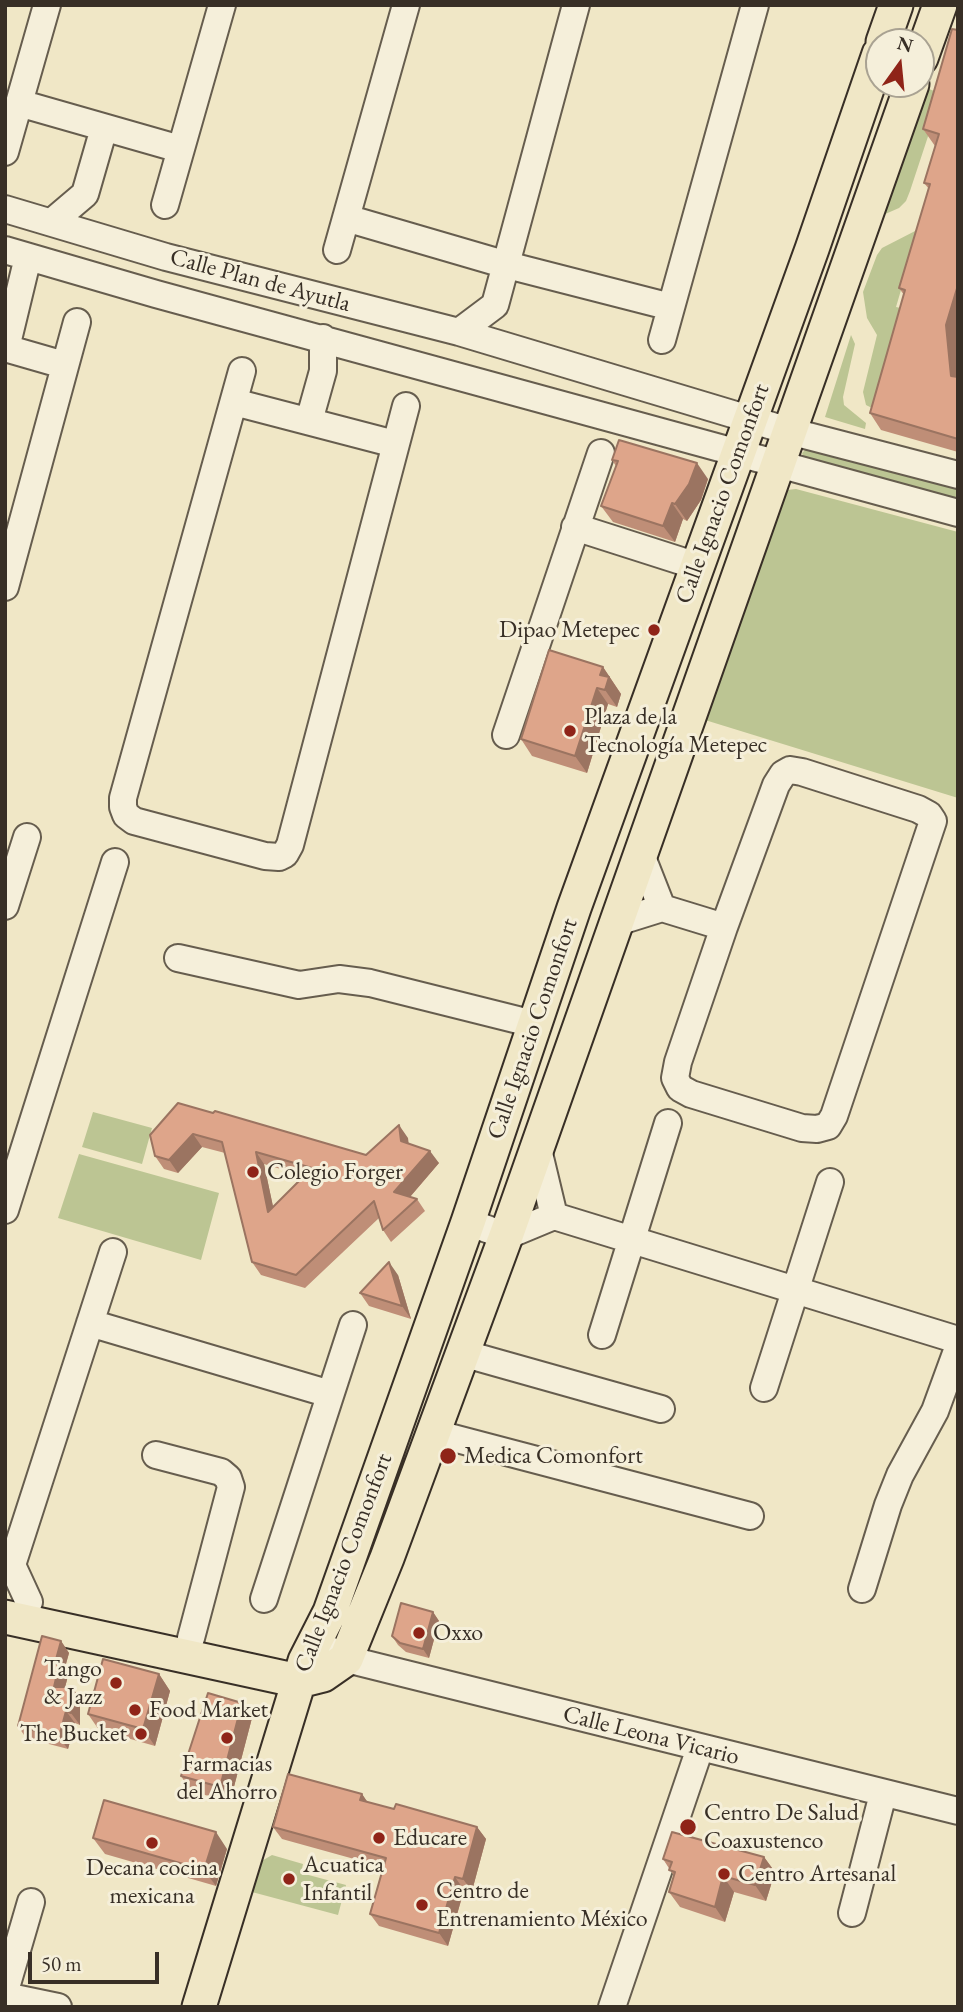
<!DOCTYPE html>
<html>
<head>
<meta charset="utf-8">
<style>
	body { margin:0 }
	#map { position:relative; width:963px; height:2012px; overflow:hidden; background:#f0e7c6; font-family:"EB Garamond",serif }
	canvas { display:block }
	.frame { position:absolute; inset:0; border:7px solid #382f26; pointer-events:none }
	.north { position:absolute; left:865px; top:28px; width:70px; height:70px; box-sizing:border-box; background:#f5efda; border:2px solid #a9a292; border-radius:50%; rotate:15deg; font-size:19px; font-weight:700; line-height:28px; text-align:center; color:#382f26 }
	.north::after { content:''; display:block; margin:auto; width:24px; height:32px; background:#8f2418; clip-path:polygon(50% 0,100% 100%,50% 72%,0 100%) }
	.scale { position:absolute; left:28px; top:1952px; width:131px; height:32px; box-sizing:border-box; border:4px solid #382f26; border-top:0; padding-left:9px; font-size:21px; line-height:24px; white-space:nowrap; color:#382f26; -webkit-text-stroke:5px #f5efda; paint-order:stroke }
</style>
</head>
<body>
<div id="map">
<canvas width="963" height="2012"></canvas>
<div class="frame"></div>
<div class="north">N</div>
<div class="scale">50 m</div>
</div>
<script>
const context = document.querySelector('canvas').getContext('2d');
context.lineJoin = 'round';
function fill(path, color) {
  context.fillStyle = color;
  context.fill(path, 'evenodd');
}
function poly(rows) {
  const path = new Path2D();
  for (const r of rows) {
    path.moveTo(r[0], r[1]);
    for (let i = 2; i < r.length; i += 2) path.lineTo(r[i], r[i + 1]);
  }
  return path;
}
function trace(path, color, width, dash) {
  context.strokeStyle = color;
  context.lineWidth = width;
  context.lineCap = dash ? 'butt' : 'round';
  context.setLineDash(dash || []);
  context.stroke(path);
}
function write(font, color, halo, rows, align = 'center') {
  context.font = font + ' "EB Garamond",serif';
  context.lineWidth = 6;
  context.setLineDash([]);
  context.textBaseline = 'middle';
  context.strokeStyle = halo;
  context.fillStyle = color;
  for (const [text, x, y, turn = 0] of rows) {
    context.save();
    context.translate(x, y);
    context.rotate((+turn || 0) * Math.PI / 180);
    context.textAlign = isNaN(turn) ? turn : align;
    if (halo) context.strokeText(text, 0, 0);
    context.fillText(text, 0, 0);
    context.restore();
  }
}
const green = poly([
	[929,89,942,94,910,191,906,201,899,208,883,215],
	[919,229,896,307,901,308,872,408,866,405,863,392,877,335,867,318,863,292,877,255,882,248],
	[851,335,855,344,843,397,844,405,866,423,865,429,825,417],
	[807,448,958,486,958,501,805,460,802,453],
	[796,489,958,532,958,798,705,720,787,490],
	[93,1112,152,1128,142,1164,82,1147],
	[79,1154,219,1193,201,1260,58,1218],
	[272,1855,303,1864,301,1873,346,1885,338,1915,252,1892,260,1862]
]);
const minor = poly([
	[19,103,180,149],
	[5,152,47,5],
	[165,205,222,5],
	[5,209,166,257,459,332,789,431,958,475],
	[346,218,507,265,671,307],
	[52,222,85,194,104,128],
	[5,250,156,294,958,513],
	[337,250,406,5],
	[459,332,495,305,576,5],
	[662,340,755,5],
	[5,348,64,365],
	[6,348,28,257],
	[242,371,123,798,123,807,126,815,134,821,265,856,279,857,285,854,290,845,406,406],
	[234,402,395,444],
	[309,421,323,371,323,338],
	[575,527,697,566],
	[5,587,77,322],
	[506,735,601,453],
	[790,770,802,772,918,809,929,815,933,821,834,1116,828,1126,817,1129,802,1128,691,1094,680,1088,675,1078,678,1062,724,927,776,785,783,774,790,770],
	[640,852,662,908],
	[5,906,27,837],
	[614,923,662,908,724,927],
	[178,958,299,985,339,979,370,983,534,1024],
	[537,1145,554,1216],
	[5,1210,115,862],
	[468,1222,506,1236,554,1216,958,1340],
	[90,1323,330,1394],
	[602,1335,668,1123],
	[462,1353,661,1409],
	[764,1388,830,1182],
	[434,1433,750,1516],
	[156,1455,221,1472,228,1478,231,1487,191,1638],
	[12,1565,29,1602],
	[5,1570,12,1565,113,1252],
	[862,1589,888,1505,900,1475,935,1411,958,1348],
	[264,1599,353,1325],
	[330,1650,346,1659,958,1811],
	[852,1913,883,1794],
	[5,1991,31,1902],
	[5,1996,58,2007],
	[612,2007,700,1748]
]);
const major = poly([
	[883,42,896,5],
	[921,58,940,5],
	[5,1617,299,1681,323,1675,346,1659,387,1558,506,1236,912,84],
	[199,2007,305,1661,330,1612,468,1222,574,908,812,249,879,54]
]);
const wall = poly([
	[958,30,958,452,881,430,870,413,904,295,899,288,929,189,924,183,935,146,923,129],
	[612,460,708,479,701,500,687,521,683,519,675,542,613,522,601,506,616,466],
	[603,667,621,694,617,707,608,704,587,773,532,756,521,739],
	[213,1113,366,1155,408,1138,408,1144,439,1163,410,1197,417,1199,425,1211,391,1242,383,1230,379,1218,305,1288,261,1275,252,1262,225,1153,202,1147,178,1173,164,1169,155,1156],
	[264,1164,304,1176,273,1207],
	[398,1275,411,1319,369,1306,360,1293],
	[433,1612,439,1621,429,1658,406,1652,398,1645,392,1636],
	[61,1641,69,1653,64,1671,68,1676,65,1687,72,1687,80,1699,80,1725,75,1723,68,1749,26,1738,18,1726],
	[159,1674,170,1691,155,1746,99,1730,88,1714],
	[252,1718,230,1802,191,1791,181,1776],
	[362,1794,367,1802,394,1809,477,1827,486,1839,472,1891,464,1890,448,1946,379,1926,370,1914,383,1867,282,1839,273,1827],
	[93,1838,227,1849,216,1886,105,1854],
	[764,1857,775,1872,766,1901,734,1892,725,1922,680,1907,669,1892,674,1876,663,1859]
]);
const shadedWall = poly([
	[958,285,957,341,958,385,951,376,946,325],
	[697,463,708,479,701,500,687,521,675,504],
	[672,503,683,519,675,542,663,526],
	[603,667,621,694,617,707,605,690,600,675],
	[597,688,608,704,587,773,575,756],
	[399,1125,408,1138,410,1154,401,1141],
	[193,1134,202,1147,178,1173,169,1160],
	[430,1151,439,1163,403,1205,394,1192],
	[256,1152,264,1164,277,1225,268,1212],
	[389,1262,398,1275,411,1319,402,1306],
	[433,1612,439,1621,429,1658,423,1649],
	[61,1641,69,1653,64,1671,68,1676,62,1699,54,1687,55,1663],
	[159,1674,170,1691,155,1746,143,1729],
	[72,1687,80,1699,80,1725,71,1713],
	[242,1703,252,1718,230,1802,220,1787],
	[66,1711,75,1723,68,1749,59,1737],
	[362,1794,371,1807,360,1800],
	[477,1827,486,1839,472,1891,463,1879],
	[216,1832,227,1849,216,1886,204,1870],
	[764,1857,775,1872,766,1901,755,1885],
	[723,1876,734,1892,725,1922,715,1907],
	[455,1877,464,1890,448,1946,439,1933]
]);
const building = poly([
	[952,29,958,30,958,285,946,325,951,376,958,377,958,439,870,413,905,290,899,288,930,184,924,183,939,134,923,129,952,29],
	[619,440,697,463,689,484,675,504,672,503,663,526,601,506,618,461,612,460,619,440],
	[549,650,603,667,600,675,609,677,605,690,597,688,575,756,521,739,549,650],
	[178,1103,213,1113,215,1111,366,1155,399,1125,401,1141,430,1151,394,1192,417,1199,383,1230,374,1201,296,1275,252,1262,222,1142,193,1134,169,1160,155,1156,150,1135,178,1103],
	[256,1152,312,1168,268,1212,256,1152],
	[389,1262,402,1306,360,1293,389,1262],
	[401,1603,433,1612,423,1649,400,1643,392,1636,401,1603],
	[42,1636,61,1641,55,1663,59,1665,54,1687,72,1687,71,1713,66,1711,59,1737,18,1726,42,1636],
	[103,1659,159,1674,143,1729,88,1714,103,1659],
	[208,1693,242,1703,220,1787,181,1776,208,1693],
	[288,1774,362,1794,360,1800,394,1809,396,1804,477,1827,463,1879,455,1877,439,1933,370,1914,386,1858,273,1827,288,1774],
	[104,1800,216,1832,204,1870,93,1838,104,1800],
	[672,1832,764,1857,755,1885,723,1876,715,1907,669,1892,675,1872,669,1870,672,1862,663,1859,672,1832]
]);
const markers = [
	[654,630,7,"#8f2418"],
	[570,731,7,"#8f2418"],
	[253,1172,7,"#8f2418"],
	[448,1456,9,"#8f2418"],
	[419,1633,7,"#8f2418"],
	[116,1683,7,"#8f2418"],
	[135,1710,7,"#8f2418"],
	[141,1734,7,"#8f2418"],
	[227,1738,7,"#8f2418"],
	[688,1827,9,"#8f2418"],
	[379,1838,7,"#8f2418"],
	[152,1843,7,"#8f2418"],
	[724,1874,7,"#8f2418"],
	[289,1879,7,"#8f2418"],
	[422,1905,7,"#8f2418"]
];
const streetNames = [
	["Calle Plan de Ayutla",260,281,15],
	["Calle Ignacio Comonfort",723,494,-70],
	["Calle Ignacio Comonfort",533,1029,-71],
	["Calle Ignacio Comonfort",344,1563,-69],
	["Calle Leona Vicario",651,1736,14]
];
const poiNames = [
	["Dipao Metepec",640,630,"right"],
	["Plaza de la",584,717],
	["Tecnología Metepec",584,745],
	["Colegio Forger",267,1172],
	["Medica Comonfort",464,1456],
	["Oxxo",433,1633],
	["Tango",102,1669,"right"],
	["& Jazz",102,1697,"right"],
	["Food Market",149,1710],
	["The Bucket",127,1734,"right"],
	["Farmacias",227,1764,"center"],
	["del Ahorro",227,1792,"center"],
	["Centro De Salud",704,1813],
	["Coaxustenco",704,1841],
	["Educare",393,1838],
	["Acuatica",303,1865],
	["Infantil",303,1893],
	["Decana cocina",152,1868,"center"],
	["mexicana",152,1896,"center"],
	["Centro Artesanal",738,1874],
	["Centro de",436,1891],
	["Entrenamiento México",436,1919]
];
fill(green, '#bcc593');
trace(minor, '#665d4e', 30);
trace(major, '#382f26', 37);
trace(minor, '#f5efda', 26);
trace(major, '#f0e7c6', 33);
fill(wall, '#bf8e77');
fill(shadedWall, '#9b7461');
fill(building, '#dea58a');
trace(building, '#9b7461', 2);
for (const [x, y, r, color] of markers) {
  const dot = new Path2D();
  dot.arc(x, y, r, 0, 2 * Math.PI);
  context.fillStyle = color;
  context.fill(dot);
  trace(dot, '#f5efda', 2.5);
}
write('24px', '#382f26', '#f5efda', streetNames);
write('24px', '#382f26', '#f5efda', poiNames, 'left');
</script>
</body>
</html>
